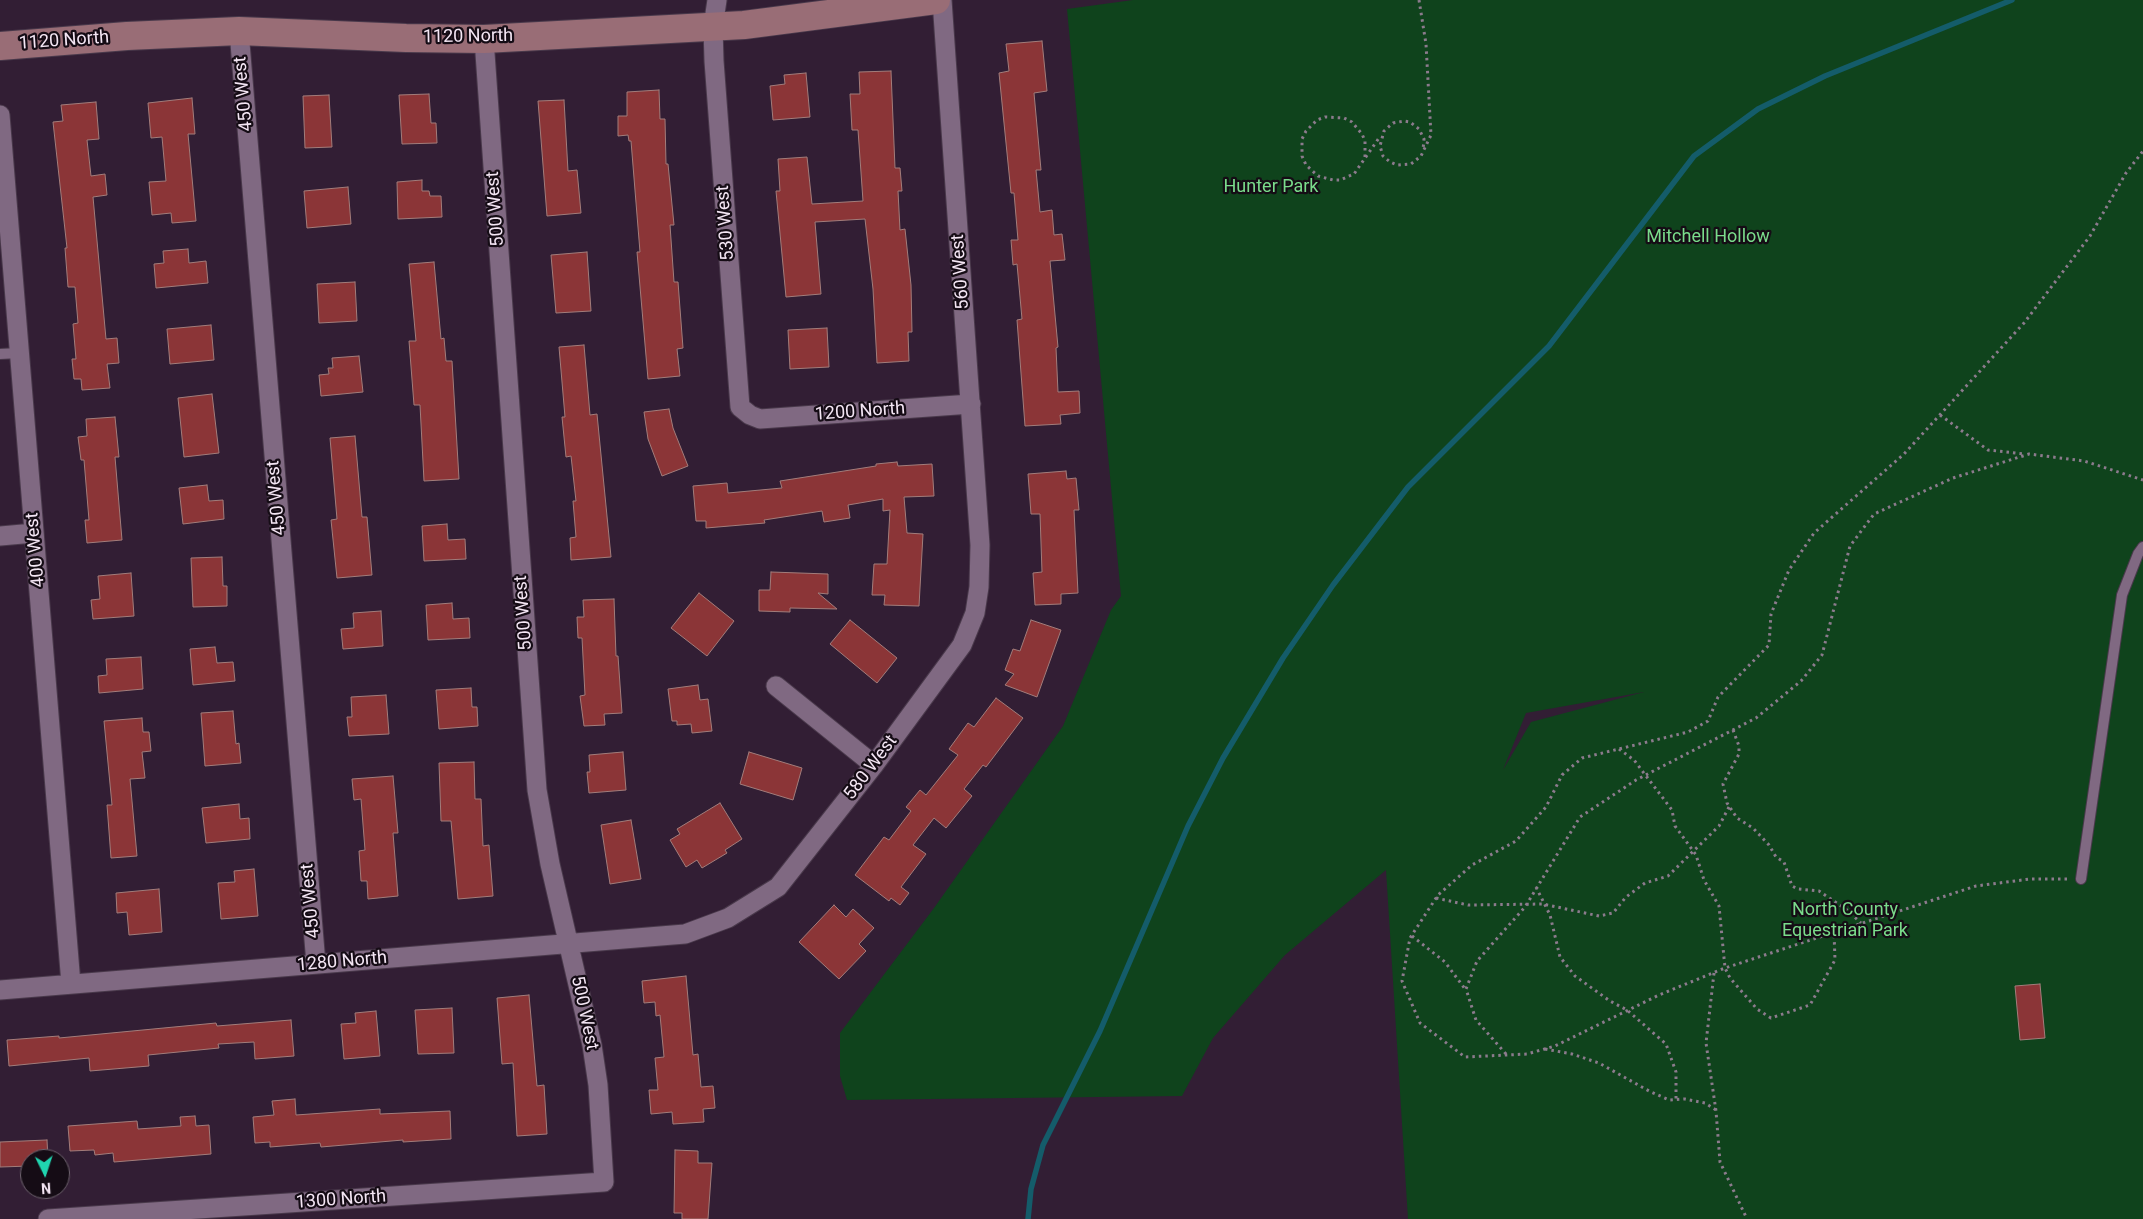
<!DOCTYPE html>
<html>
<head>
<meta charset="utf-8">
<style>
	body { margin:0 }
	#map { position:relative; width:2143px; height:1219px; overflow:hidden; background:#321e34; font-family:Roboto,sans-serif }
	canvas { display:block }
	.north { position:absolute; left:20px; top:1149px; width:50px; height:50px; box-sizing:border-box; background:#150c15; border:1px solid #6e636e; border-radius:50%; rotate:176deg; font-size:14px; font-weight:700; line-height:20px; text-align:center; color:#f4e6f4 }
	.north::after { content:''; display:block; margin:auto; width:18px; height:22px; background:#20d5b0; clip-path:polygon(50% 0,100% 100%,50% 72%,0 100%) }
</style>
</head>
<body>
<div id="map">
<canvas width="2143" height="1219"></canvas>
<div class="north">N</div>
</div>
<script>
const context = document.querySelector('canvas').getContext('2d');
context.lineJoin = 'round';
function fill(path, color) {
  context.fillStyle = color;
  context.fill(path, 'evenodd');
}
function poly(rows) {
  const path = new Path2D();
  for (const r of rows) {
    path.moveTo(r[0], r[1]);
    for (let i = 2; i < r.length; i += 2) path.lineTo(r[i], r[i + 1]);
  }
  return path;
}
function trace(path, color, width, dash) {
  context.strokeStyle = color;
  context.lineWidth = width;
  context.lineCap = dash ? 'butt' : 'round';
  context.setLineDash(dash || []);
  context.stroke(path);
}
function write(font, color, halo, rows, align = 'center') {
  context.font = font + ' Roboto,sans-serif';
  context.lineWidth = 4.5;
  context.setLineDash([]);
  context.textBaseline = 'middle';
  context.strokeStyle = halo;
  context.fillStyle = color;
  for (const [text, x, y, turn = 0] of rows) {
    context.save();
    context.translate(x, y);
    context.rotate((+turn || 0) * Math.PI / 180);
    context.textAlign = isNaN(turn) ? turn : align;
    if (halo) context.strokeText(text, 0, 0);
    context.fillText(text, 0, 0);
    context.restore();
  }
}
const green = poly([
	[1133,0,2143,0,2143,1219,1408,1219,1386,870,1285,955,1213,1038,1182,1096,847,1100,840,1076,840,1033,934,908,1063,726,1111,610,1121,596,1067,9],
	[1644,692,1531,722,1503,770,1526,713]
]);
const stream = poly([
	[1028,1219,1031,1189,1043,1145,1100,1031,1188,826,1223,758,1283,658,1333,585,1408,487,1549,346,1694,156,1758,109,1825,76,2012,0]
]);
const building = poly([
	[1042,41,1047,91,1034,93,1041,170,1036,170,1040,212,1052,210,1054,235,1062,234,1065,260,1050,261,1058,347,1056,348,1058,392,1079,391,1080,413,1060,415,1061,424,1025,426,1017,320,1022,319,1017,264,1013,265,1011,240,1018,240,1014,193,1011,193,999,73,1009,71,1006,44,1042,41],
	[891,71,895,168,900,168,902,191,898,191,900,230,905,229,911,285,912,332,908,332,909,361,877,363,873,289,865,219,815,222,821,294,786,297,776,191,780,191,778,159,807,157,812,204,863,201,858,130,852,130,850,94,860,94,859,72,891,71],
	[806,73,810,117,773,120,770,86,785,84,784,75,806,73],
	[659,90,660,119,665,119,666,164,668,164,674,225,670,225,674,282,678,282,683,348,677,349,680,376,648,379,637,252,640,252,631,141,629,141,628,135,618,136,618,116,627,116,627,92,659,90],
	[429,94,431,123,436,123,437,143,402,144,399,95,429,94],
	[329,95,332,147,305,148,303,96,329,95],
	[192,98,195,134,188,134,196,221,172,223,171,213,152,215,149,182,166,181,162,137,151,138,148,103,192,98],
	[564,100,568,171,577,170,581,213,547,216,538,101,564,100],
	[96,102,99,139,87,140,91,176,105,174,107,195,93,197,106,339,117,338,119,363,107,364,110,388,82,390,81,379,74,379,72,359,76,359,73,324,78,323,75,287,68,287,65,248,67,248,53,122,63,121,61,105,96,102],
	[422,180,422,191,429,191,430,196,441,196,442,217,398,219,397,182,422,180],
	[348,187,351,224,307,228,304,191,348,187],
	[188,249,189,263,206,261,208,283,156,288,154,264,164,263,163,251,188,249],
	[587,252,591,311,556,313,551,255,587,252],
	[434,262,441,339,444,338,446,361,452,361,459,479,424,481,420,405,414,405,409,341,416,341,409,264,434,262],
	[355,282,357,321,319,323,317,284,355,282],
	[211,325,214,360,170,364,167,329,211,325],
	[827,328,829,367,790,369,788,330,827,328],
	[584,345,590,415,597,414,611,557,571,560,570,538,576,537,573,501,576,501,571,456,566,457,562,417,565,417,559,347,584,345],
	[359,356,363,392,321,396,319,375,329,374,328,368,333,368,332,358,359,356],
	[212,394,219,453,184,457,178,398,212,394],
	[669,409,673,428,688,466,662,476,648,439,644,412,669,409],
	[115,417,119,457,115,457,122,540,87,543,85,520,89,520,84,460,81,460,78,437,87,436,86,419,115,417],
	[355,436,362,517,367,517,372,575,337,578,331,520,337,519,330,438,355,436],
	[897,462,898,466,932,464,934,496,904,497,907,533,923,534,919,606,884,605,885,595,872,595,874,564,887,564,890,510,883,511,883,499,848,505,850,518,824,522,822,511,764,520,765,523,706,528,706,521,696,521,693,486,727,483,728,493,782,488,780,481,876,466,876,464,897,462],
	[1066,471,1067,479,1076,478,1079,510,1074,510,1078,593,1061,594,1061,604,1035,605,1033,573,1042,572,1040,514,1031,514,1028,474,1066,471],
	[207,485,209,501,223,500,224,519,183,524,179,488,207,485],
	[447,524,448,540,465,539,466,559,424,561,422,526,447,524],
	[222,557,223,586,227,586,227,606,193,607,191,558,222,557],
	[771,572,828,574,828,594,818,593,837,609,790,608,790,612,759,611,759,590,770,590,771,572],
	[131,573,134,616,93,619,91,600,100,599,98,576,131,573],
	[699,593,734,621,707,656,671,628,699,593],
	[614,599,616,656,618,656,622,713,604,714,605,725,584,726,580,696,585,695,582,638,578,638,577,617,584,617,583,600,614,599],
	[452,603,453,619,469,618,470,638,428,640,426,605,452,603],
	[381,611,383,646,343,649,341,629,354,628,353,613,381,611],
	[850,620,897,658,877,683,830,644,850,620],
	[1031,620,1061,630,1037,697,1005,685,1014,674,1005,670,1013,649,1020,651,1031,620],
	[215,647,217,663,233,662,235,681,193,685,190,649,215,647],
	[141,657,143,689,99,693,98,676,107,675,106,659,141,657],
	[698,685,700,700,708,699,712,731,692,733,691,724,677,725,677,721,672,721,668,689,698,685],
	[471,688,472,707,477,707,478,726,439,729,436,690,471,688],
	[386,695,389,734,349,736,347,717,352,717,351,697,386,695],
	[996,698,1023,718,986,767,983,765,964,789,972,796,946,828,934,818,913,845,926,854,901,887,909,893,900,905,891,898,889,901,855,875,884,837,889,840,911,811,906,807,920,790,926,795,958,755,949,749,968,723,974,727,996,698],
	[233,711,236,744,239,743,241,763,205,766,201,713,233,711],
	[142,718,143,732,149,732,151,751,142,752,145,778,130,779,137,856,111,858,107,805,112,805,104,721,142,718],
	[623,752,626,790,589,793,587,772,590,772,589,755,623,752],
	[749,752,802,768,793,800,740,784,749,752],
	[474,762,475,799,481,799,483,846,489,845,493,896,458,899,451,821,441,821,439,763,474,762],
	[393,776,398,833,393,833,398,896,368,899,367,881,361,881,359,851,365,850,361,799,354,800,352,779,393,776],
	[720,803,742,839,725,850,727,853,702,868,697,860,686,867,670,840,680,834,677,829,720,803],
	[239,804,240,819,249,818,250,839,206,843,202,808,239,804],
	[631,820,641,879,610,884,601,825,631,820],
	[254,869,258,916,221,919,218,883,235,882,234,871,254,869],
	[159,889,162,932,129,935,127,912,117,913,116,893,159,889],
	[834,905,846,917,853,909,874,928,859,944,866,951,839,979,799,942,834,905],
	[686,976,693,1055,698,1054,701,1087,713,1086,715,1108,703,1109,704,1122,673,1124,672,1112,651,1114,649,1090,658,1090,655,1058,664,1057,660,1015,656,1016,655,1002,644,1003,642,981,686,976],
	[2040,984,2045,1038,2020,1040,2015,986,2040,984],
	[529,995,537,1086,544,1085,547,1134,517,1136,513,1063,502,1064,497,998,529,995],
	[452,1008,454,1053,418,1054,415,1010,452,1008],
	[376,1011,380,1056,344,1059,341,1024,356,1023,355,1013,376,1011],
	[291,1020,294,1056,255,1059,254,1042,218,1044,219,1048,148,1055,149,1066,90,1071,89,1058,9,1066,7,1040,59,1036,59,1038,216,1023,217,1026,291,1020],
	[295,1099,296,1115,380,1109,380,1114,450,1111,451,1139,403,1142,403,1140,321,1147,320,1143,270,1147,270,1142,255,1143,253,1117,274,1115,272,1101,295,1099],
	[195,1116,196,1126,209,1125,211,1154,114,1162,113,1153,95,1155,94,1150,70,1151,68,1126,137,1121,138,1129,181,1126,180,1117,195,1116],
	[47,1140,48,1159,30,1159,30,1166,0,1167,0,1142,47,1140],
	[675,1150,698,1151,698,1163,712,1163,708,1219,682,1219,682,1213,674,1213,675,1150]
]);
const path = poly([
	[1419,0,1426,44,1431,135,1421,156,1411,164,1397,165,1390,162,1383,156,1380,146,1384,131,1393,123,1404,121,1410,122,1419,129,1424,139,1423,150],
	[1365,157,1365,141,1362,134,1352,122,1344,118,1325,117,1317,120,1306,131,1302,139,1302,156,1306,165,1318,176,1333,180,1340,180,1354,174,1379,138],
	[1940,415,1988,450,2025,454],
	[1733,730,1739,746,1739,754,1723,784,1727,803,1737,818,1753,828,1769,845,1776,857,1784,862,1792,886,1798,889,1819,891,1847,910,1861,923],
	[1619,749,1634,760,1672,810,1675,826,1696,855,1704,880,1719,906,1725,968,1730,978,1757,1009,1771,1018,1810,1005,1835,960,1834,932],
	[2067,879,2030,879,1976,886,1725,968,1659,995,1555,1046,1527,1054,1465,1057,1420,1023,1402,981,1410,938,1438,895,1472,865,1516,841,1546,807,1562,775,1582,758,1688,732,1708,721,1718,697,1769,645,1771,614,1789,570,1814,533,1904,454,2024,323,2090,236,2126,173,2143,151],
	[1536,887,1550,915,1560,957,1575,976,1610,1001,1627,1010,1666,1044,1676,1072,1676,1099],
	[1436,898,1468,905,1543,904,1599,916,1613,913,1626,897,1645,883,1668,876,1719,826,1729,807],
	[1412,936,1445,962,1465,989],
	[1714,973,1706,1043,1716,1111,1720,1162,1747,1219],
	[1545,1049,1572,1054,1599,1063,1649,1091,1669,1100,1685,1099,1705,1103,1716,1110],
	[1506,1054,1476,1020,1466,989,1477,961,1525,907,1580,817,1636,780,1756,718,1801,681,1822,655,1850,546,1874,514,1953,478,2029,454,2084,461,2143,480]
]);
const lane = poly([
	[0,354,19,353],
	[2081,879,2122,595,2138,554,2143,547]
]);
const street = poly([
	[717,0,713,27,714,61,740,407,750,415,760,419,971,404],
	[239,31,316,964],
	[0,115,71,984],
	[0,536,34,533],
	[776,686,874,765],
	[0,990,685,934,728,918,778,887,874,765,962,645,975,613,979,587,980,545,942,0],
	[48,1219,604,1182,598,1085,592,1045,550,864,537,790,484,39]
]);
const secondary = poly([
	[0,46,127,36,239,31,406,38,484,39,744,25,936,0]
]);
const streetNames = [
	["1120 North",468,37,-1],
	["1120 North",64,41,-4],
	["450 West",244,94,-95],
	["500 West",496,209,-94],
	["530 West",726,223,-94],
	["560 West",961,272,-94],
	["1200 North",860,412,-4],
	["450 West",277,498,-95],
	["400 West",36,550,-95],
	["500 West",524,613,-94],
	["580 West",871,768,-53],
	["450 West",311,901,-95],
	["1280 North",342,962,-5],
	["500 West",584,1013,78],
	["1300 North",341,1200,-4]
];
const parkNames = [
	["Hunter Park",1271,187],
	["Mitchell Hollow",1708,237],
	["North County",1845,910],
	["Equestrian Park",1845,931]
];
fill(green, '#0f431c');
trace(stream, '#145c6a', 5.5);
fill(building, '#8b3537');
trace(building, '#a27d7b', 1);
trace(lane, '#49394b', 12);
trace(street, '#49394b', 21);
trace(secondary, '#49394b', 30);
trace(path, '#8c7b8d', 3, [2.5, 4]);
trace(lane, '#806982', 10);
trace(street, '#806982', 19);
trace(secondary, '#996d76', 28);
write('18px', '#f4e6f4', '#150c15', streetNames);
write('18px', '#7adc8b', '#150c15', parkNames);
</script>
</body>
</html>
